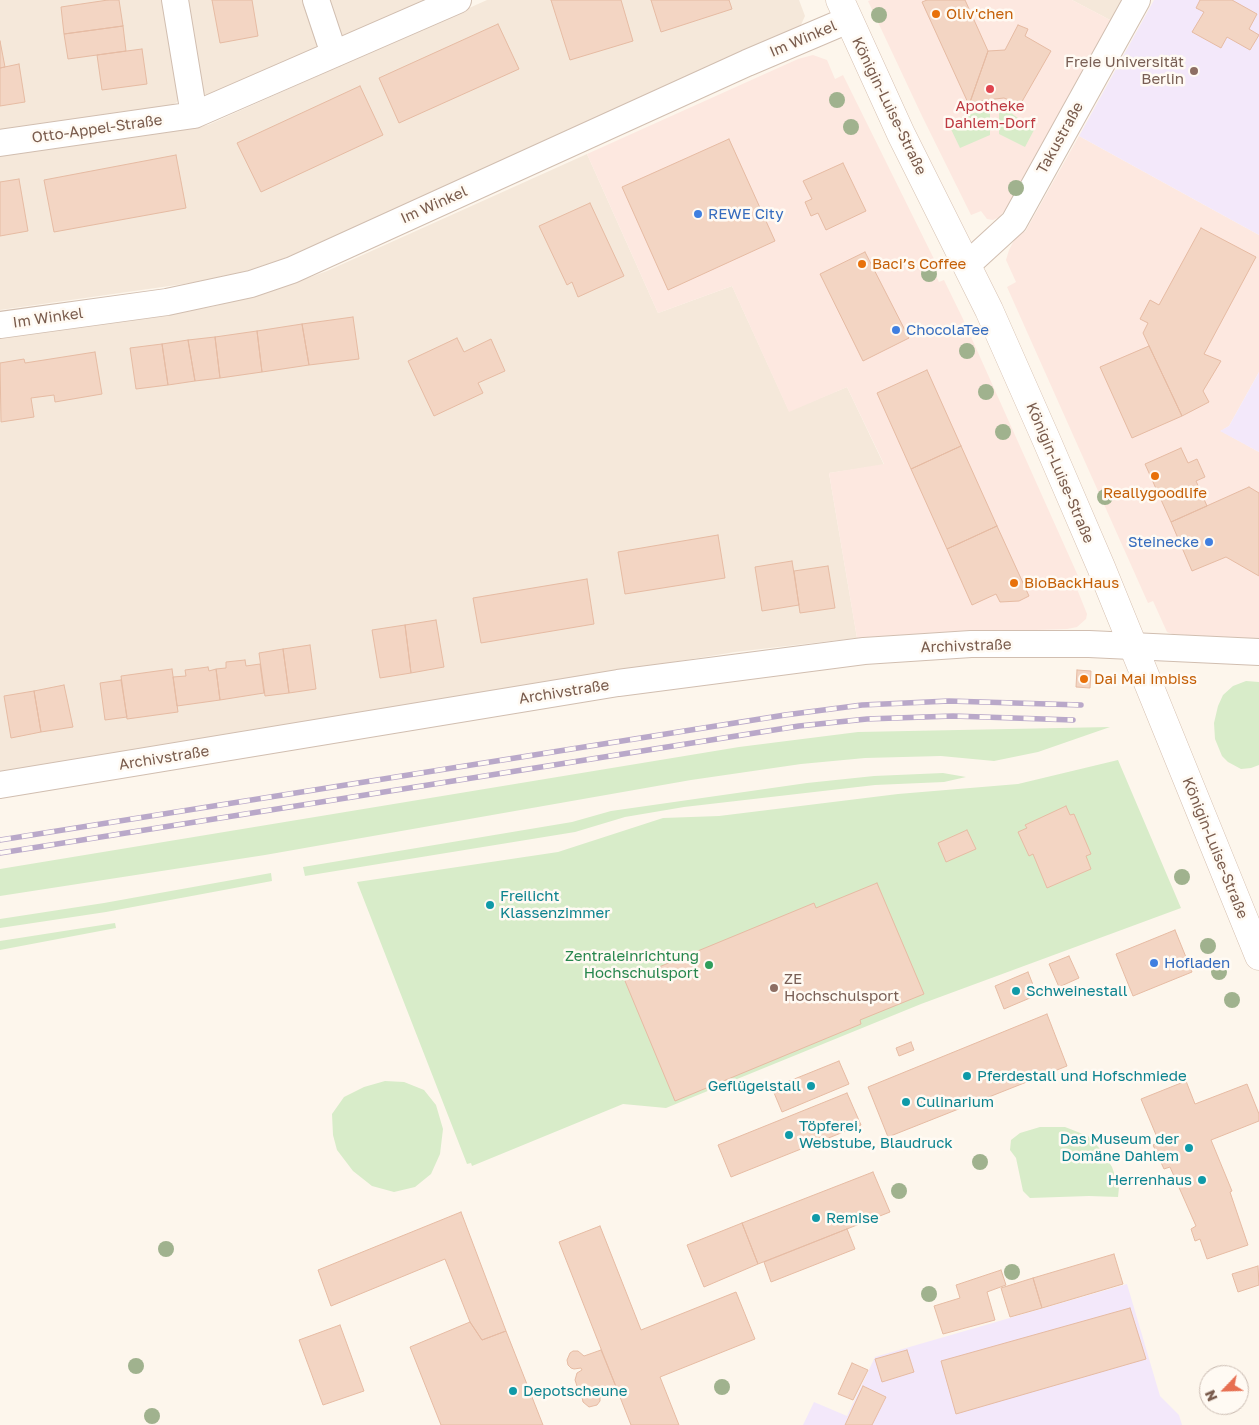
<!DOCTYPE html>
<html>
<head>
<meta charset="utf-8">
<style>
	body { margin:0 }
	#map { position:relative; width:1259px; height:1425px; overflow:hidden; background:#fdf6ec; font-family:"Golos Text",sans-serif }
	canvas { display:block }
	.north { position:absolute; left:1199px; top:1365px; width:50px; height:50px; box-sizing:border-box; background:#fffaf3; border:1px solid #cabbb1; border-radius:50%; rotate:246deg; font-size:14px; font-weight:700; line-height:20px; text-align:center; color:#7a5c4d }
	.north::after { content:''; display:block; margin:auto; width:18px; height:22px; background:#e76f51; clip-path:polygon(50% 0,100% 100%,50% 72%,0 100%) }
</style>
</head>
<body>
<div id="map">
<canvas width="1259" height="1425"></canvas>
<div class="north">N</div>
</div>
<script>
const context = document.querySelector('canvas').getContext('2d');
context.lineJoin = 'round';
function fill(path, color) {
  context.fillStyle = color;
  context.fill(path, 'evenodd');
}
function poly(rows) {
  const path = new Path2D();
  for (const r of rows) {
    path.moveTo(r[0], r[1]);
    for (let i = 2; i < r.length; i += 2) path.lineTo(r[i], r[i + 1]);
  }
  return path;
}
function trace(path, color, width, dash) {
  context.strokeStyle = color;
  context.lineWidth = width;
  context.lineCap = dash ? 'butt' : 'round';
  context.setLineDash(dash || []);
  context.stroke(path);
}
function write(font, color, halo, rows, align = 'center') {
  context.font = font + ' "Golos Text",sans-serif';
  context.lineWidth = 5;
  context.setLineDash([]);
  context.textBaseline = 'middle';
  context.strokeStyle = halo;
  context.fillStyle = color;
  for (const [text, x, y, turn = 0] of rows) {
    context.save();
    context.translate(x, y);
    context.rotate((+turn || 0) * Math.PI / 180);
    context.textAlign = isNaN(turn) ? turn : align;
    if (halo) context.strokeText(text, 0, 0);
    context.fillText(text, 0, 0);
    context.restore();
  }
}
const residential = poly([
	[0,0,163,0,180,96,177,102,170,106,0,133],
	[181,0,440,0,208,96,203,93],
	[487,0,799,0,805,16,800,27,306,250,277,261,240,273,212,280,0,310,0,154,208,125],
	[1072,0,1124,0,1112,21],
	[587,154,658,313,732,286,789,411,847,387,884,465,829,473,857,638,735,652,0,772,0,337,211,307,266,293,327,271]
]);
const commercial = poly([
	[871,0,1072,0,1112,21,1011,203,999,217,993,220,987,219,981,211,971,215,922,116,868,1],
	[813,55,827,60,835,79,843,75,935,261,930,264,939,282,944,280,963,319,1083,587,1077,589,1087,614,1086,619,1077,627,1067,629,942,633,857,638,829,473,884,464,847,387,789,412,732,286,658,313,587,154,798,59],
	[1079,136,1259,235,1259,372,1229,426,1221,431,1259,452,1259,640,1172,634,1167,632,1153,601,1148,603,1007,287,1016,282,1006,260,1009,250,1020,229,1025,232]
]);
const education = poly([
	[1154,0,1259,0,1259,235,1079,136],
	[1259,372,1259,452,1220,431,1229,426],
	[1127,1284,1160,1396,1179,1415,1182,1425,803,1425,814,1402,847,1416,875,1357]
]);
const green = poly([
	[990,109,990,135,960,148,949,125,967,115],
	[1007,110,1034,130,1025,147,999,134,999,112],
	[1246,681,1259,682,1259,765,1251,768,1241,769,1228,762,1222,756,1215,739,1214,723,1218,706,1223,695,1233,686],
	[1110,727,1038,752,994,761,941,756,865,758,801,764,691,780,265,855,0,896,0,869,739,747,858,732],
	[1118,760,1181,908,921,1004,666,1108,623,1104,472,1166,471,1163,467,1164,357,882,558,852,663,818,719,816,898,794,1018,784],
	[943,773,966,777,944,782,875,785,684,807,625,817,575,832,305,876,303,867,572,822,611,811,807,783,874,776],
	[271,873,272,881,106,912,0,928,0,919,104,903],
	[115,923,116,928,0,950,0,941],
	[385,1081,404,1082,424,1090,436,1105,443,1129,440,1154,431,1174,415,1187,394,1192,372,1186,353,1171,337,1150,333,1135,332,1114,344,1097,364,1087],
	[1040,1127,1065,1127,1088,1136,1102,1151,1112,1167,1119,1187,1118,1197,1089,1196,1030,1198,1023,1191,1016,1158,1010,1150,1011,1140,1020,1133]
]);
const building = poly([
	[108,0,119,0,123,26,64,34,61,7,108,0],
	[212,0,252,0,258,36,220,43,212,0],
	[551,0,621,0,633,41,570,60,551,0],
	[651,0,729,0,732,9,661,32,651,0],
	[927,0,965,0,988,51,969,105,922,2,927,0],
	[1200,0,1232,0,1257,14,1249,29,1259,35,1250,50,1227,37,1221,48,1192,32,1204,12,1196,8,1200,0],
	[498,24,519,69,399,123,379,78,498,24],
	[1018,25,1028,29,1025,36,1051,51,1020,105,1004,98,986,100,969,105,988,51,1005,50,1018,25],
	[123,26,126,51,68,59,64,34,123,26],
	[0,41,5,67,0,68,0,41],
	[142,49,147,84,102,90,97,55,142,49],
	[19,64,25,102,0,106,0,68,19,64],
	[360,86,383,135,261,192,237,143,360,86],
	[729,139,775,241,668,290,622,187,729,139],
	[176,155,186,208,54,232,44,180,176,155],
	[843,163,866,211,826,230,818,213,811,216,805,202,812,199,803,181,843,163],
	[19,179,28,231,0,236,0,182,19,179],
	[590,203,624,276,578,297,572,282,567,285,539,226,590,203],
	[1201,228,1256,257,1204,354,1221,361,1203,391,1209,402,1182,416,1143,333,1148,323,1140,319,1150,300,1159,305,1201,228],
	[865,252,909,338,863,361,820,274,865,252],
	[353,317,359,359,309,365,302,324,353,317],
	[302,324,309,365,262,372,257,331,302,324],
	[257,331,262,372,220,378,215,337,257,331],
	[215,337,220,378,195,381,188,340,215,337],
	[457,338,464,352,491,339,505,371,478,383,483,393,434,416,408,361,457,338],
	[188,340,195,381,168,385,162,344,188,340],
	[162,344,168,385,136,389,130,348,162,344],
	[1149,346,1182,416,1132,438,1100,367,1149,346],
	[95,352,102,394,55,402,54,395,31,398,34,417,1,422,0,363,24,359,25,363,95,352],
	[927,370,961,446,911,469,877,393,927,370],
	[961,446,997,526,947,549,911,469,961,446],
	[1181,448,1188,463,1197,459,1205,477,1196,481,1207,506,1171,522,1145,464,1181,448],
	[1249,487,1259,493,1259,576,1226,557,1192,571,1171,522,1249,487],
	[997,526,1029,596,1019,601,1000,602,996,594,972,605,947,549,997,526],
	[718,535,725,578,625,594,618,552,718,535],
	[792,561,799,605,762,611,755,567,792,561],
	[828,566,835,608,800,613,794,571,828,566],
	[587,579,594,624,481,643,473,598,587,579],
	[436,620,444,667,411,673,405,625,436,620],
	[405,625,411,673,380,678,372,630,405,625],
	[310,645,316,689,289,693,283,649,310,645],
	[283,649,289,693,265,696,259,653,283,649],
	[245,660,246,666,260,664,264,693,220,700,216,669,226,668,226,662,245,660],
	[208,667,209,671,216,669,220,700,177,706,173,677,186,676,185,670,208,667],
	[172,669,178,712,127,719,121,676,172,669],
	[1077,670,1091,671,1090,688,1076,687,1077,670],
	[121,680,127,717,105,720,100,683,121,680],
	[64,685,73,727,41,732,34,691,64,685],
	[34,691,41,732,11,738,4,696,34,691],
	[1066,806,1070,815,1074,814,1091,854,1086,856,1091,869,1047,888,1033,854,1029,856,1018,832,1027,828,1025,825,1066,806],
	[967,830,976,849,946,862,938,843,967,830],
	[877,883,924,994,860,1020,861,1024,675,1101,625,981,814,903,816,908,877,883],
	[1175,930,1192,972,1133,996,1116,954,1175,930],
	[1069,956,1079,978,1059,987,1049,964,1069,956],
	[1028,972,1037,995,1004,1009,995,986,1028,972],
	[1047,1014,1067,1066,888,1137,868,1087,1047,1014],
	[911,1042,914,1050,899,1056,896,1048,911,1042],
	[839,1061,849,1084,782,1112,772,1088,839,1061],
	[1186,1081,1195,1104,1247,1084,1259,1114,1259,1121,1211,1140,1232,1191,1230,1192,1248,1245,1207,1259,1200,1239,1195,1241,1191,1229,1196,1226,1170,1167,1164,1169,1153,1145,1159,1142,1141,1099,1186,1081],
	[847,1093,861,1125,731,1177,718,1145,847,1093],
	[873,1172,890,1212,758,1264,742,1223,873,1172],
	[461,1212,506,1331,482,1340,470,1322,445,1259,331,1306,318,1270,461,1212],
	[742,1223,758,1264,704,1287,687,1245,742,1223],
	[600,1226,641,1330,736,1292,755,1339,660,1377,679,1425,631,1425,559,1242,600,1226],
	[847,1229,855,1249,771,1282,764,1262,847,1229],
	[1114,1254,1123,1284,1042,1308,1033,1278,1114,1254],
	[1258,1266,1259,1285,1238,1292,1232,1274,1258,1266],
	[1001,1270,1006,1285,987,1292,995,1320,943,1334,934,1306,960,1298,956,1285,1001,1270],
	[1033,1278,1042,1308,1010,1317,1001,1288,1033,1278],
	[1130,1308,1146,1359,956,1414,941,1361,1130,1308],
	[470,1322,482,1340,506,1331,543,1425,441,1425,410,1347,470,1322],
	[340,1325,364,1391,323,1405,299,1340,340,1325],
	[601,1350,617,1389,600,1396,600,1401,597,1405,589,1407,583,1402,582,1397,584,1392,589,1389,588,1387,581,1388,577,1386,575,1380,577,1373,582,1370,581,1368,574,1369,571,1368,568,1365,567,1360,570,1353,573,1351,578,1351,584,1356,601,1350],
	[907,1350,914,1372,882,1382,875,1359,907,1350],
	[852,1363,868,1370,853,1400,838,1394,852,1363],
	[863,1386,886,1397,872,1425,845,1425,863,1386]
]);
const street = poly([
	[175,0,194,115],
	[316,0,334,54],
	[0,143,194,115,458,0],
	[967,265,1014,222,1137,0],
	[0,325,167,302,251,284,292,270,747,63,848,20],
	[0,785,618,683,864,651,971,644,1089,644,1259,652]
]);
const secondary = poly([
	[840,0,901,134,989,310,1046,439,1101,567,1259,956]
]);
const rail = poly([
	[0,840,785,715,862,705,949,701,1081,705],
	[0,853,799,726,867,719,953,716,1073,720]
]);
const trees = [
	[879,15],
	[837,100],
	[851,127],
	[1016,188],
	[929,274],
	[967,351],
	[986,392],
	[1003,432],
	[1105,497],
	[1182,877],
	[1208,946],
	[1219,972],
	[1232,1000],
	[980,1162],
	[899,1191],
	[166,1249],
	[1012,1272],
	[929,1294],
	[136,1366],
	[722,1387],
	[152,1416]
];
const markers = [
	[936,14,5,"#e8710a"],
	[1194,71,5,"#8d6e63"],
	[990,89,5,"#e0444e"],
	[698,214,5,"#3f7fe0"],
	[862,264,5,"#e8710a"],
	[896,330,5,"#3f7fe0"],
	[1155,476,5,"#e8710a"],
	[1209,542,5,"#3f7fe0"],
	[1014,583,5,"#e8710a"],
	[1084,679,5,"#e8710a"],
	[490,905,5,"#0f9aa8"],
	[1154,963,5,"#3f7fe0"],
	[709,965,5,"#2e9e5b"],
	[774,988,5,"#8d6e63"],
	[1016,991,5,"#0f9aa8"],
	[967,1076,5,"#0f9aa8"],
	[811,1086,5,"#0f9aa8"],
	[906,1102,5,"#0f9aa8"],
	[789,1135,5,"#0f9aa8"],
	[1189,1148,5,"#0f9aa8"],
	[1202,1180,5,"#0f9aa8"],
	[816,1218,5,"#0f9aa8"],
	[513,1391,5,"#0f9aa8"]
];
const foodNames = [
	["Oliv'chen",946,14],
	["Baci’s Coffee",872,264],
	["Reallygoodlife",1155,493,"center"],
	["BioBackHaus",1024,583],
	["Dai Mai Imbiss",1094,679]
];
const streetNames = [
	["Im Winkel",803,39,-23],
	["Königin-Luise-Straße",889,106,64],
	["Otto-Appel-Straße",97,129,-8],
	["Takustraße",1060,138,-61],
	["Im Winkel",434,205,-24],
	["Im Winkel",48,318,-8],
	["Königin-Luise-Straße",1060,473,67],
	["Archivstraße",966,646,-2],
	["Archivstraße",564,692,-9],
	["Archivstraße",164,758,-9],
	["Königin-Luise-Straße",1215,848,68]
];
const educationNames = [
	["Freie Universität",1184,62],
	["Berlin",1184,79],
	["ZE",784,979,"left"],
	["Hochschulsport",784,996,"left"]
];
const healthNames = [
	["Apotheke",990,106],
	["Dahlem-Dorf",990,123]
];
const shopNames = [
	["REWE City",708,214],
	["ChocolaTee",906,330],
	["Steinecke",1199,542,"right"],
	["Hofladen",1164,963]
];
const cultureNames = [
	["Freilicht",500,896],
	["Klassenzimmer",500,913],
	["Schweinestall",1026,991],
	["Pferdestall und Hofschmiede",977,1076],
	["Geflügelstall",801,1086,"right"],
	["Culinarium",916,1102],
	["Töpferei,",799,1126],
	["Webstube, Blaudruck",799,1143],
	["Das Museum der",1179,1139,"right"],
	["Domäne Dahlem",1179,1156,"right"],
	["Herrenhaus",1192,1180,"right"],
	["Remise",826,1218],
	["Depotscheune",523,1391]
];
const leisureNames = [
	["Zentraleinrichtung",699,956],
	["Hochschulsport",699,973]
];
fill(residential, '#f5e8da');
fill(commercial, '#fde8e0');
fill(education, '#f3e8fa');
fill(green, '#d8ecc9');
fill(building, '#f3d5c3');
trace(building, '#e6bba3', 1);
trace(street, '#d1beb0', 28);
trace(secondary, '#d6c0b0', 29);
trace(street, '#fff', 26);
trace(secondary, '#fff', 28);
trace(rail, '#b9a8c9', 5.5);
trace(rail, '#fffaf3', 4, [11]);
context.fillStyle = '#a0b28e';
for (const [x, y] of trees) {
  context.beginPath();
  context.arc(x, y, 8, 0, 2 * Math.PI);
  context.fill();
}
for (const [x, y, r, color] of markers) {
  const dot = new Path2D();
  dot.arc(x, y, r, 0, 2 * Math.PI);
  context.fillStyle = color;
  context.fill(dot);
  trace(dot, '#fffaf3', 2);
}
write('15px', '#c56008', '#fffaf3', foodNames, 'left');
write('15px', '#7a5c4d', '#fffaf3', streetNames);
write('15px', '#785e54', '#fffaf3', educationNames, 'right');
write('15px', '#be3a42', '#fffaf3', healthNames);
write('15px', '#366cbe', '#fffaf3', shopNames, 'left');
write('15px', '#0d838f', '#fffaf3', cultureNames, 'left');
write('15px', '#27864d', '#fffaf3', leisureNames, 'right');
</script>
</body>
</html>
